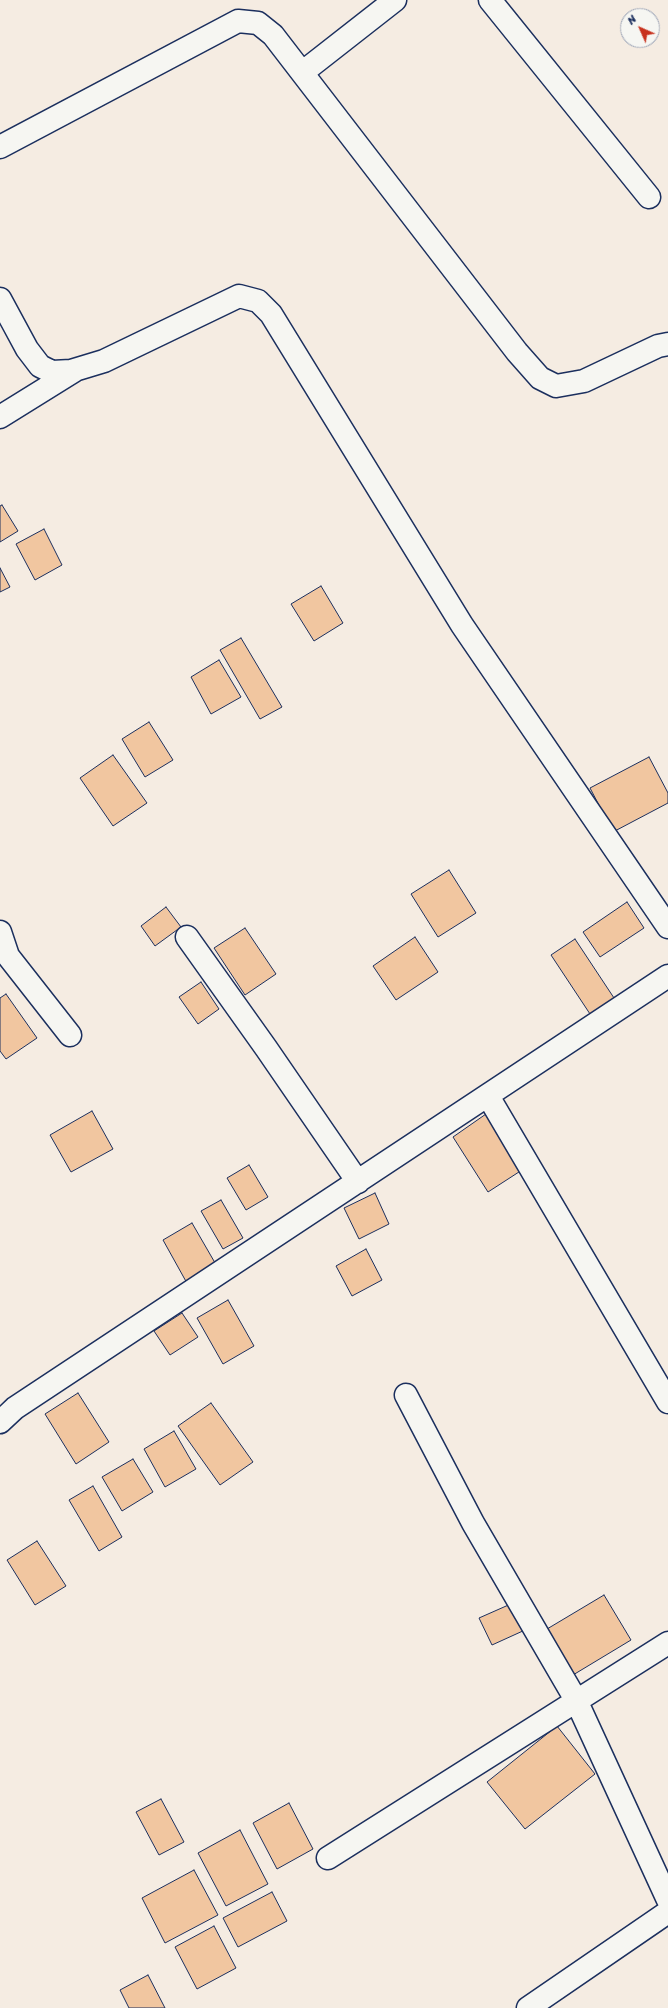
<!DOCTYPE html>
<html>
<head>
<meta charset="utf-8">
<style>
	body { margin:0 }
	#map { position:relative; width:668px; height:2008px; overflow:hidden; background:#f5ece2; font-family:Sriracha,sans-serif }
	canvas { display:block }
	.north { position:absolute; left:620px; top:8px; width:40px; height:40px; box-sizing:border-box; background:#f6f6f2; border:1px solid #9ea6b7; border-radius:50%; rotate:315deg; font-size:11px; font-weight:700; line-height:16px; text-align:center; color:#1b2f5e }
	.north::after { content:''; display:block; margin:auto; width:14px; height:18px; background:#c8321e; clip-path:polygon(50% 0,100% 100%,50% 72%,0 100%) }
</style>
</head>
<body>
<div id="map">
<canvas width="668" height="2008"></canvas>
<div class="north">N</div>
</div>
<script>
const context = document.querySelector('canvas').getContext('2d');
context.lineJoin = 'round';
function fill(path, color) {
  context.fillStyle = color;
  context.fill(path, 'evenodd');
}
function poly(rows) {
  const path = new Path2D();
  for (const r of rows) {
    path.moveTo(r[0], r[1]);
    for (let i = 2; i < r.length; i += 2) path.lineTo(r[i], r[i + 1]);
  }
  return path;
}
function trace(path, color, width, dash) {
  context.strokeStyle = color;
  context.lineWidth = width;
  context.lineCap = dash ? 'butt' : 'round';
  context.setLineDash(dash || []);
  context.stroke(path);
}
const building = poly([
	[2,505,18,531,0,542,0,506,2,505],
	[44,529,62,565,35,580,16,544,44,529],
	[0,568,10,587,0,592,0,568],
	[321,586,343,623,314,641,291,604,321,586],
	[241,638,282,707,260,719,220,650,241,638],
	[219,660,241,697,211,714,191,677,219,660],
	[149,722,173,760,145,777,122,739,149,722],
	[113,755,147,803,113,826,80,778,113,755],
	[649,757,668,793,668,803,613,832,590,788,649,757],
	[449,870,476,913,438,937,411,894,449,870],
	[627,902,644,928,600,957,583,932,627,902],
	[166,907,181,927,155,946,141,926,166,907],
	[245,928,276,974,245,995,214,948,245,928],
	[415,937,438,972,396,1000,373,966,415,937],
	[575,939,616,1001,592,1017,551,955,575,939],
	[201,982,219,1009,198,1024,179,997,201,982],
	[6,994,37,1038,6,1059,0,1051,0,998,6,994],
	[92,1111,113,1149,71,1172,50,1135,92,1111],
	[486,1114,522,1170,488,1192,453,1137,486,1114],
	[249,1165,268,1197,246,1210,227,1178,249,1165],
	[375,1193,389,1224,359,1239,344,1208,375,1193],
	[221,1200,243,1238,223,1249,201,1211,221,1200],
	[192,1223,218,1268,188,1285,163,1240,192,1223],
	[366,1249,382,1280,352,1296,336,1266,366,1249],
	[228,1300,254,1346,223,1364,197,1318,228,1300],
	[182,1313,198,1337,170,1355,154,1331,182,1313],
	[78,1393,109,1442,76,1464,45,1414,78,1393],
	[211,1403,253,1462,220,1485,178,1426,211,1403],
	[174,1431,196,1469,165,1487,144,1449,174,1431],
	[133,1459,153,1492,122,1511,102,1477,133,1459],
	[93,1486,122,1537,99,1551,69,1500,93,1486],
	[37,1541,66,1586,35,1605,7,1560,37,1541],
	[604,1595,631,1640,568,1678,542,1632,604,1595],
	[513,1603,525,1630,492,1645,479,1618,513,1603],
	[557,1726,595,1774,525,1829,487,1782,557,1726],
	[161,1799,184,1842,159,1855,136,1812,161,1799],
	[289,1803,313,1849,277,1869,253,1823,289,1803],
	[240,1830,268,1884,226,1906,198,1853,240,1830],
	[194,1870,218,1915,165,1943,142,1898,194,1870],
	[272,1892,287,1921,238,1947,223,1918,272,1892],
	[214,1926,236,1968,197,1989,175,1947,214,1926],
	[148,1975,165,2008,129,2008,120,1990,148,1975]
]);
const minor = poly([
	[490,0,649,197],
	[303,72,395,0],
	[0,147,238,21,258,23,273,35,517,352,540,378,556,386,584,381,658,346,668,344],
	[0,299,27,349,40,366,52,372,71,371,104,361,239,296,258,301,271,314,462,625,668,927],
	[0,417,74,371],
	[0,932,8,956,70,1035],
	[187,937,266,1048,358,1182],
	[488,1096,668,1402],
	[406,1395,473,1523,576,1700,668,1900],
	[0,1422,15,1408,668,976],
	[328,1858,668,1643],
	[528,2008,668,1912]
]);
fill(building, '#f1c6a0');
trace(building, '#1b2f5e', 1);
trace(minor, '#1b2f5e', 25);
trace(minor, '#f6f6f2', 22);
</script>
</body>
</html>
